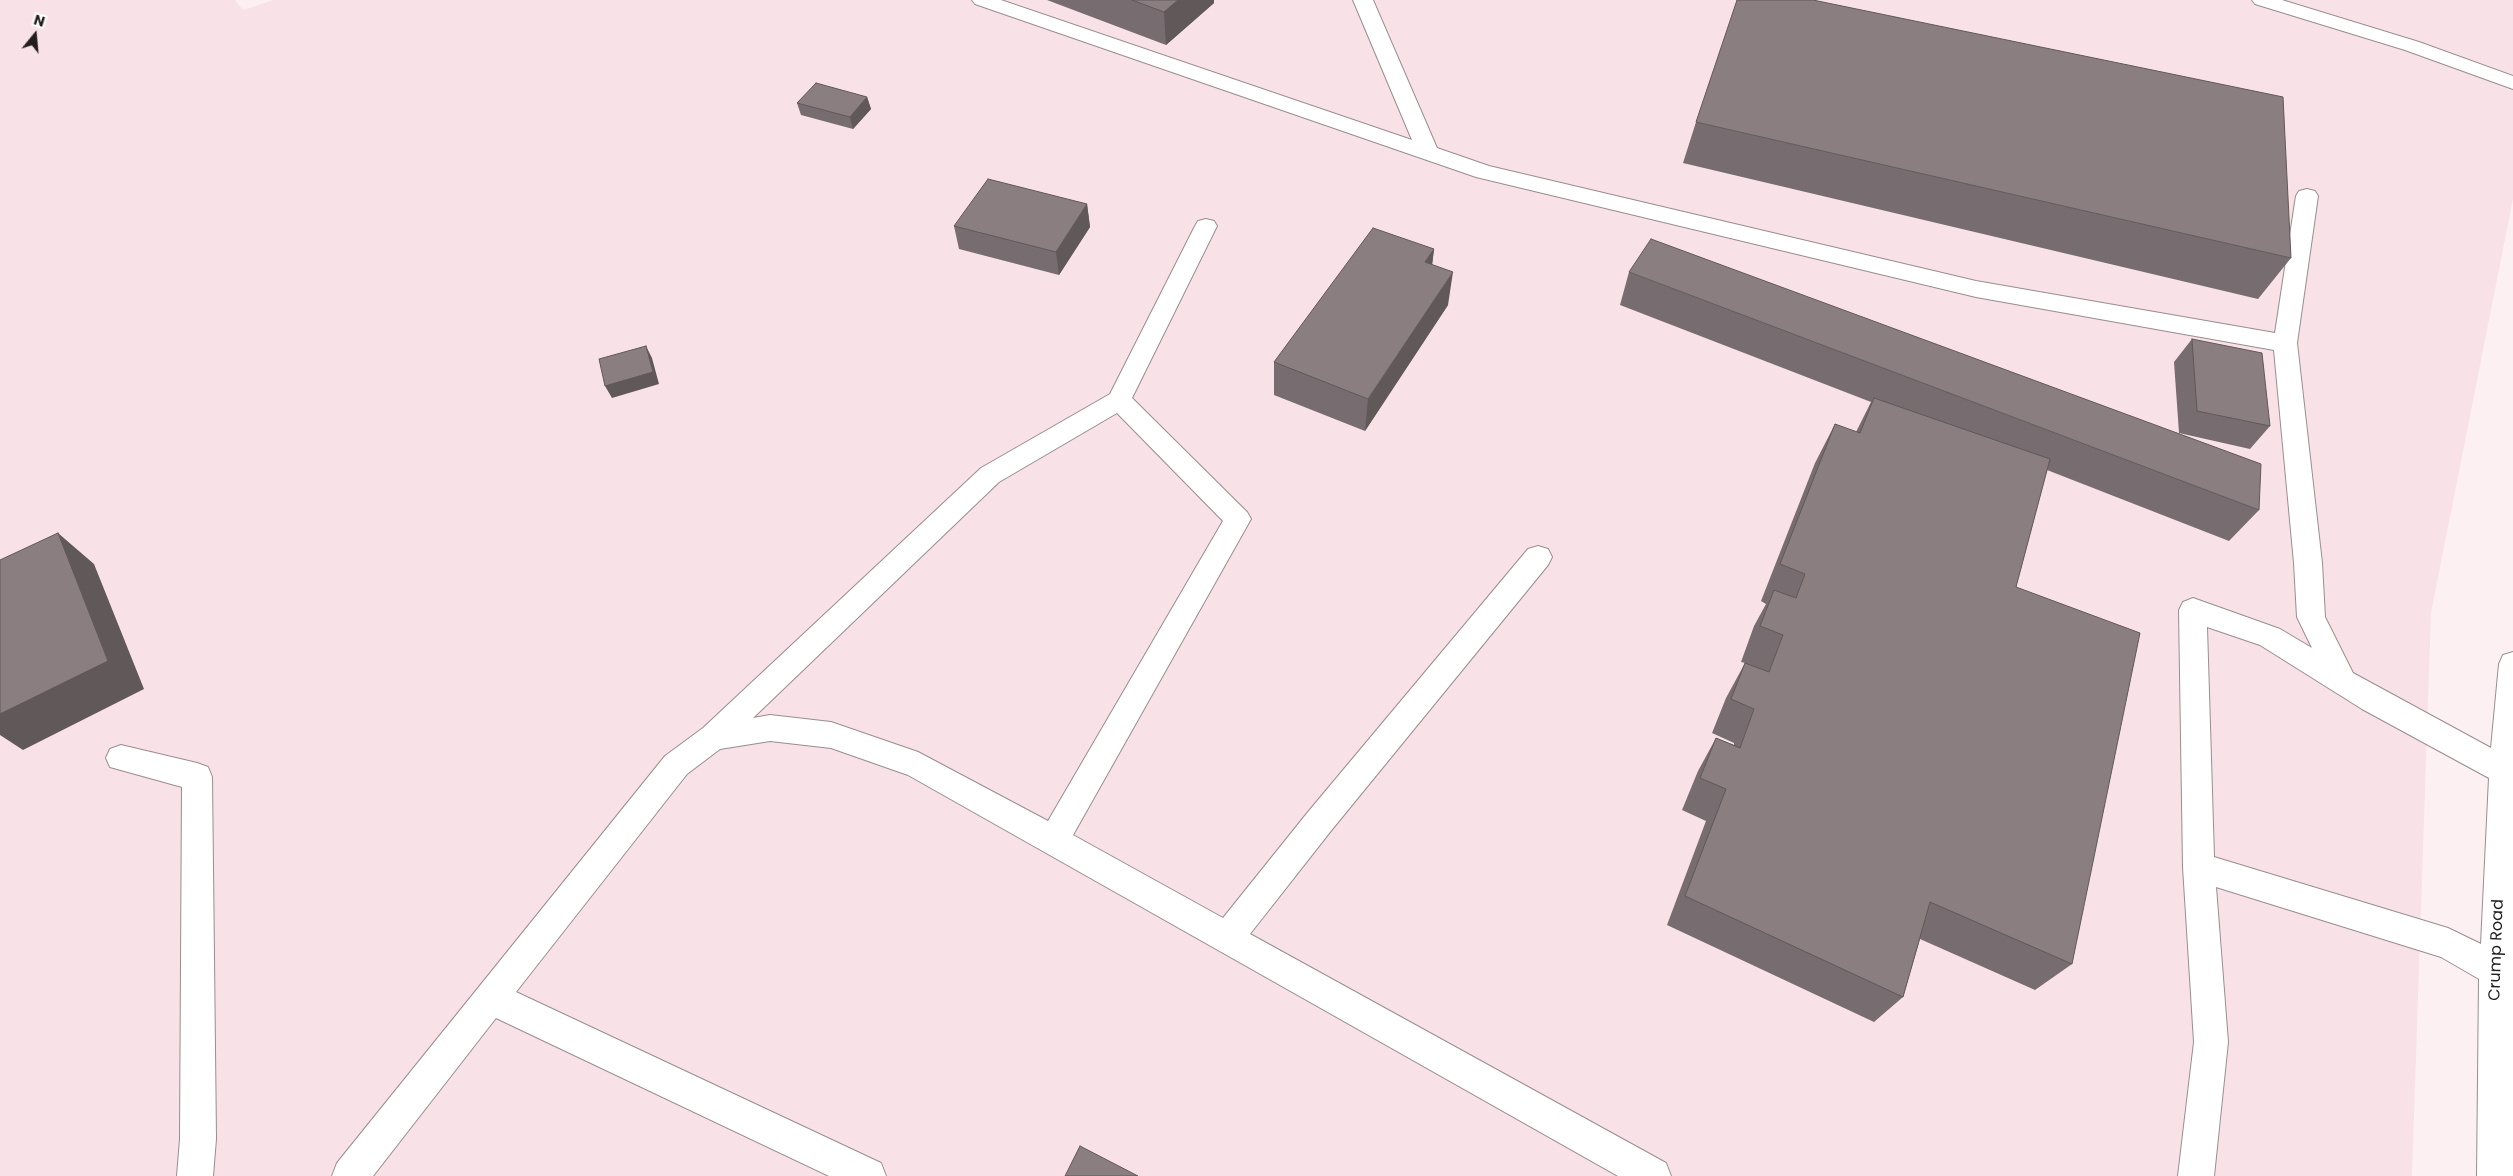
<!DOCTYPE html>
<html>
<head>
<meta charset="utf-8">
<style>
	body { margin:0 }
	#map { position:relative; width:2513px; height:1176px; overflow:hidden; background:#fdf0f3; font-family:Poppins,sans-serif }
	canvas { display:block }
	.north { position:absolute; left:10px; top:10px; width:50px; height:50px; -webkit-text-stroke:4px #fff; paint-order:stroke; rotate:17deg; font-size:14px; font-weight:700; line-height:20px; text-align:center; color:#221d1e }
	.north::after { content:''; display:block; margin:auto; width:18px; height:22px; background:#221d1e; clip-path:polygon(50% 0,100% 100%,50% 72%,0 100%) }
</style>
</head>
<body>
<div id="map">
<canvas width="2513" height="1176"></canvas>
<div class="north">N</div>
</div>
<script>
const context = document.querySelector('canvas').getContext('2d');
context.lineJoin = 'round';
function fill(path, color) {
  context.fillStyle = color;
  context.fill(path, 'evenodd');
}
function poly(rows) {
  const path = new Path2D();
  for (const r of rows) {
    path.moveTo(r[0], r[1]);
    for (let i = 2; i < r.length; i += 2) path.lineTo(r[i], r[i + 1]);
  }
  return path;
}
function trace(path, color, width, dash) {
  context.strokeStyle = color;
  context.lineWidth = width;
  context.lineCap = dash ? 'butt' : 'round';
  context.setLineDash(dash || []);
  context.stroke(path);
}
function write(font, color, halo, rows, align = 'center') {
  context.font = font + ' Poppins,sans-serif';
  context.lineWidth = 4;
  context.setLineDash([]);
  context.textBaseline = 'middle';
  context.strokeStyle = halo;
  context.fillStyle = color;
  for (const [text, x, y, turn = 0] of rows) {
    context.save();
    context.translate(x, y);
    context.rotate((+turn || 0) * Math.PI / 180);
    context.textAlign = isNaN(turn) ? turn : align;
    if (halo) context.strokeText(text, 0, 0);
    context.fillText(text, 0, 0);
    context.restore();
  }
}
const built = poly([
	[0,0,235,0,243,10,273,0,2513,0,2513,199,2431,613,2412,1176,0,1176]
]);
const minor = poly([
	[972,0,1001,0,1412,140,1353,0,1373,0,1437,148,1489,166,1976,281,2275,333,2296,196,2299,191,2307,189,2315,191,2318,196,2297,343,2322,563,2325,617,2353,673,2491,748,2499,664,2503,655,2513,652,2513,1176,2477,1176,2479,979,2441,957,2216,887,2228,1042,2214,1176,2178,1176,2194,1042,2183,867,2179,610,2183,602,2193,598,2280,629,2312,648,2297,617,2294,563,2274,350,1976,297,1476,177,975,4,972,0],
	[2207,627,2260,645,2362,709,2489,778,2481,944,2448,928,2214,857,2207,627],
	[2252,0,2282,0,2419,42,2513,76,2513,89,2405,50,2255,4,2252,0],
	[1206,219,1214,221,1217,226,1132,398,1247,512,1251,519,1073,835,1223,918,1308,812,1528,549,1538,546,1548,549,1552,557,1548,565,1330,832,1250,934,1666,1163,1671,1176,1618,1176,908,775,831,748,770,741,720,749,687,774,516,992,881,1163,886,1176,829,1176,496,1018,373,1176,332,1176,337,1163,665,756,703,728,981,468,1110,394,1195,226,1198,221,1206,219],
	[1117,413,1223,521,1048,821,918,752,831,722,770,715,753,718,999,482,1117,413],
	[121,745,197,763,208,767,212,777,216,1139,213,1176,177,1176,180,1139,182,787,110,767,106,758,110,749,121,745]
]);
const wall = poly([
	[1047,0,1214,0,1214,3,1166,45],
	[867,97,871,109,853,129,801,115,797,103],
	[1696,122,2291,258,2258,299,1683,163],
	[1087,204,1090,227,1059,275,959,249,954,226],
	[1434,249,1432,265,1448,305,1365,431,1274,395,1274,362],
	[1629,272,2259,510,2229,541,2047,470,2016,587,2072,964,2035,990,1920,939,1903,997,1874,1022,1667,925,1706,821,1682,810,1698,771,1716,738,1734,745,1734,743,1712,733,1726,698,1745,663,1741,662,1754,626,1766,604,1761,601,1815,463,1835,424,1856,432,1871,402,1620,305],
	[2192,339,2270,426,2250,449,2179,433,2174,362]
]);
const shadedWall = poly([
	[1178,0,1214,0,1214,3,1166,45,1164,12],
	[867,97,871,109,853,129,850,117],
	[1087,204,1090,227,1059,275,1056,252],
	[1434,249,1430,282,1425,262],
	[1453,272,1448,305,1365,431,1368,399],
	[646,346,652,358,659,384,612,398,605,386],
	[58,533,94,564,144,689,23,750,0,735,0,714]
]);
const building = poly([
	[1132,0,1178,0,1164,12,1132,0],
	[1737,0,1813,0,2283,97,2291,258,1696,122,1737,0],
	[816,83,867,97,850,117,797,103,816,83],
	[988,179,1087,204,1056,252,954,226,988,179],
	[1373,228,1434,249,1425,262,1453,272,1368,399,1274,362,1373,228],
	[1651,239,2261,464,2259,510,1629,272,1651,239],
	[2192,339,2262,353,2270,426,2197,411,2192,339],
	[646,346,653,372,605,386,599,359,646,346],
	[1874,398,2050,459,2016,587,2140,633,2072,964,1930,902,1903,997,1685,896,1726,789,1700,778,1716,738,1740,748,1754,709,1731,699,1745,663,1769,672,1783,635,1760,626,1774,590,1796,598,1805,574,1780,564,1835,424,1860,433,1874,398],
	[58,533,108,661,0,714,0,560,58,533],
	[1080,1146,1138,1176,1065,1176,1080,1146]
]);
const streetNames = [
	["Crump Road",2497,950,-88]
];
fill(built, '#f8e2e7');
trace(minor, '#998d8f', 2);
fill(minor, '#fff');
fill(wall, '#776c6f');
fill(shadedWall, '#61585a');
fill(building, '#8a7e81');
trace(building, '#61585a', 1);
write('16px', '#221d1e', '#fff', streetNames);
</script>
</body>
</html>
